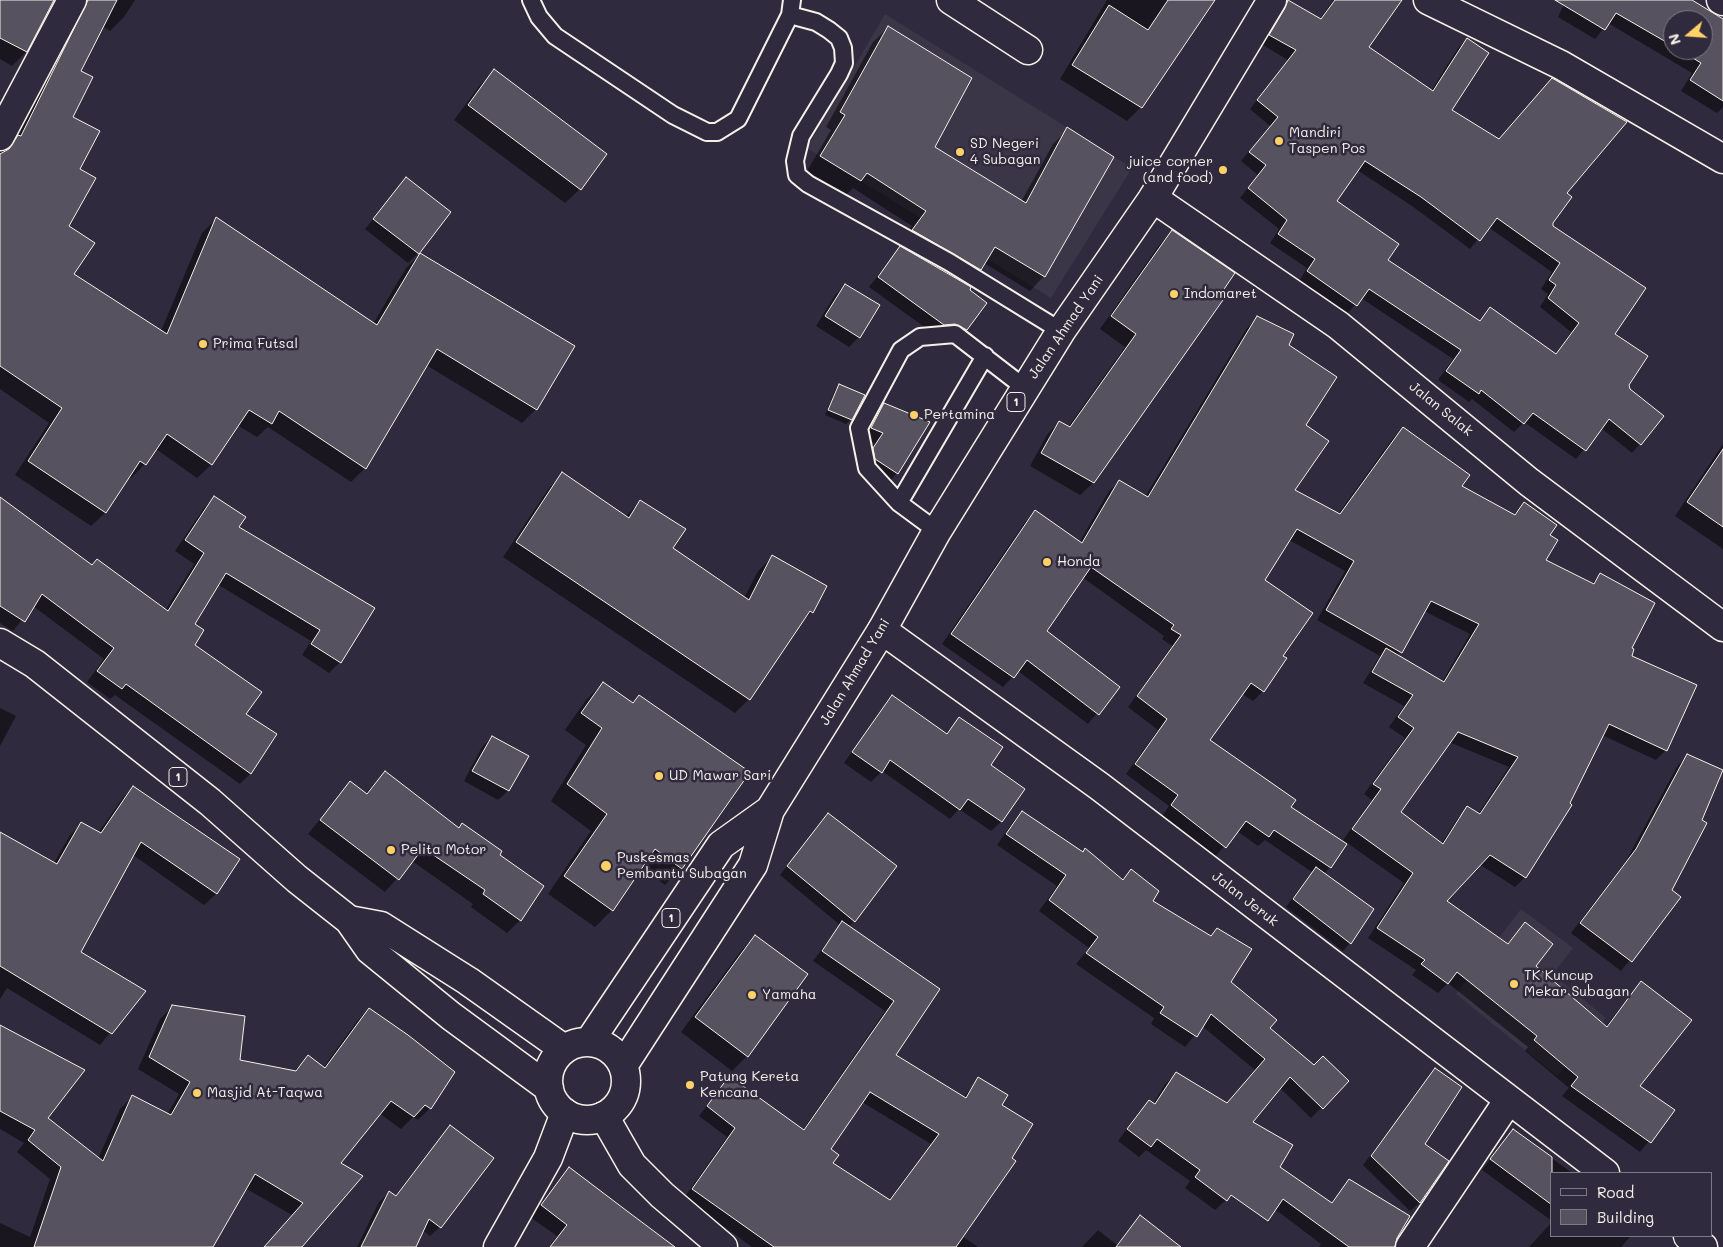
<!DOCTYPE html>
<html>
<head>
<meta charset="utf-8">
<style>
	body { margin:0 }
	#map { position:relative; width:1723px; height:1247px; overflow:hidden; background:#2f2a3d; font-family:Mali,sans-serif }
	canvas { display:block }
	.legend { position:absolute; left:1550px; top:1172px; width:162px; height:65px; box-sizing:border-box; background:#2f2a3d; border:1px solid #7e7a81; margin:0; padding:6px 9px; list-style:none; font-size:15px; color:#f4f1e8 }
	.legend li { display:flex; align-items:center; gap:10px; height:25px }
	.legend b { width:25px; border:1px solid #7e7a81 }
	.north { position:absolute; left:1663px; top:10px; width:50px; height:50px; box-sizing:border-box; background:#2f2a3d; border:1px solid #7e7a81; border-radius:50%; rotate:252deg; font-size:14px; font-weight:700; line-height:20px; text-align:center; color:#f4f1e8 }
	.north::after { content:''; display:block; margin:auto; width:18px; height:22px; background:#ffd166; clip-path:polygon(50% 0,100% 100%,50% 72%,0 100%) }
</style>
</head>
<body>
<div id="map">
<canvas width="1723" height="1247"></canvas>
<ul class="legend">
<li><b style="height:6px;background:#2f2a3d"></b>Road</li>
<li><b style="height:14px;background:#56525f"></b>Building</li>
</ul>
<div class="north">N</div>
</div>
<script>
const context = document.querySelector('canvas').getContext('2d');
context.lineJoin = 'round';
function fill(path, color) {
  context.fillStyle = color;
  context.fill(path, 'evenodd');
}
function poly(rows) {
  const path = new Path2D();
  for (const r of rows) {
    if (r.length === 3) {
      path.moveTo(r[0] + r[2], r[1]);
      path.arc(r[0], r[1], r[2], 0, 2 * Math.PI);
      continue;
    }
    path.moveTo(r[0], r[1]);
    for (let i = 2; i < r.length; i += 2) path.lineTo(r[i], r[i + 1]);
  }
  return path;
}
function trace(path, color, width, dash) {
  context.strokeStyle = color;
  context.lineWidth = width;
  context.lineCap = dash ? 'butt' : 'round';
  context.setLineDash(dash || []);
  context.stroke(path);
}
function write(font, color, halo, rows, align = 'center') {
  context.font = font + ' Mali,sans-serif';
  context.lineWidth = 5;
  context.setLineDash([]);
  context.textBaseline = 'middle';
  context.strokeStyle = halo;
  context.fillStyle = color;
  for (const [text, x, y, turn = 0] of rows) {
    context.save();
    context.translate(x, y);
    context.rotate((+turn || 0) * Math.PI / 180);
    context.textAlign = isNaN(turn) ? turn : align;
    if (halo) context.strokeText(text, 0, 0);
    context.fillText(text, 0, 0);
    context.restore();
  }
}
const built = poly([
	[885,14,1132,168,1051,298,807,148],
	[1521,909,1573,948,1553,974,1606,1018,1557,1076,1456,994]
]);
const shadow = poly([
	[0,0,53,0,26,52,12,66,0,59],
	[79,0,135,0,124,17,110,31,102,26,80,71,71,117,78,170,67,226,73,274,161,331,202,233,216,219,373,324,406,268,420,255,536,409,522,423,426,365,365,468,351,482,268,427,257,437,237,425,211,465,197,478,156,449,145,464,131,478,128,476,105,513,91,526,15,475,49,423,0,389,0,153,12,143,72,22],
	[1107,0,1213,0,1141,107,1127,121,1060,79],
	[1287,0,1320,19,1333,0,1389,0,1367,47,1431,91,1458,48,1467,39,1450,110,1565,194,1551,222,1552,227,1613,335,1640,444,1632,453,1601,428,1576,459,1524,422,1514,432,1472,399,1469,402,1438,380,1453,359,1361,298,1347,314,1299,281,1307,268,1270,243,1279,229,1240,198,1258,175,1241,161,1270,126,1250,109,1288,60,1261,44,1279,8],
	[1357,170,1412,206,1470,249,1488,227,1552,272,1541,289,1548,294,1540,307,1571,332,1555,354,1490,309,1478,322,1386,261,1336,202],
	[1566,0,1690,0,1723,35,1723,107,1717,113,1681,91,1692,73,1608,23,1595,39,1558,17],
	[1673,20,1703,20,1703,50,1673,50],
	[888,28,934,147,1021,202,1053,144,1068,129,1044,276,1030,291,984,263,965,285,968,291,985,303,956,339,934,334,869,287,901,247,898,245,912,226,853,188,846,195,807,171,831,130,826,127,873,42],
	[495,71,580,189,565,203,454,120,480,85],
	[406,179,418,253,408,263,365,229],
	[1172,232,1216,298,1221,301,1093,483,1080,495,1030,466,1047,435,1059,422,1068,427,1125,347,1100,329,1160,244],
	[845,285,859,337,849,347,816,326,835,295],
	[1257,318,1287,346,1304,425,1293,490,1338,514,1393,438,1403,428,1460,487,1513,515,1524,504,1548,535,1544,561,1591,584,1600,575,1630,649,1630,656,1666,750,1656,760,1602,735,1525,877,1515,887,1479,864,1445,902,1506,945,1525,924,1534,967,1605,1027,1641,982,1639,1086,1673,1111,1640,1152,1562,1096,1569,1088,1525,1051,1528,1047,1448,983,1438,993,1412,975,1416,970,1368,938,1404,883,1343,840,1372,800,1364,794,1405,738,1389,727,1404,706,1363,683,1380,656,1317,620,1345,571,1289,540,1263,580,1282,656,1263,691,1253,701,1242,694,1208,740,1289,807,1330,867,1324,874,1372,909,1350,943,1343,951,1286,907,1312,872,1265,840,1258,846,1237,831,1215,857,1162,816,1169,806,1126,774,1158,730,1128,707,1172,646,1162,639,1164,636,1082,577,1045,631,1118,687,1088,724,1018,671,1003,687,942,644,1025,522,1035,512,1079,543,1109,491,1119,481,1145,497,1247,328],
	[1424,611,1470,634,1442,682,1397,656],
	[1449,742,1509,767,1478,814,1468,808,1458,818,1441,844,1399,812],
	[839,386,851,419,846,424,825,415,835,390],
	[884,404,897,473,888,483,864,459,874,443,862,437,874,414],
	[1723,444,1723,549,1675,516],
	[563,474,625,517,640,501,672,549,744,598,758,571,772,557,812,612,799,625,749,699,735,713,503,557,549,488],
	[214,497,237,527,373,609,340,662,329,673,302,655,311,641,217,584,193,624,193,645,245,715,251,773,240,784,115,695,110,699,87,682,104,659,33,606,13,631,0,623,0,499,91,566,165,611,194,564,175,551,204,508],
	[603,683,632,704,748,772,681,868,665,885,641,867,612,910,595,927,548,894,591,831,551,801,586,745,565,730,586,700],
	[892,697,945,734,959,719,989,765,1024,789,1001,822,991,831,959,809,950,819,882,771,871,782,844,763,883,707],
	[0,708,16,716,0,746],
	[492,737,527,757,508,791,498,800,464,781,482,747],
	[1687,756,1670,890,1679,897,1621,971,1571,933,1626,861,1678,765],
	[385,772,458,829,462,825,498,855,520,920,507,933,471,907,473,904,412,861,385,892,308,834,350,783,365,794],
	[133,787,238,860,216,894,204,905,133,855,79,952,144,991,100,1045,7,988,0,999,0,833,54,863,70,835,81,824,98,833,122,799],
	[1022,812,1122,880,1131,871,1151,902,1210,937,1217,930,1230,982,1268,1028,1314,1066,1348,1081,1311,1118,1280,1088,1251,1122,1226,1200,1215,1210,1185,1188,1190,1181,1146,1150,1139,1157,1118,1141,1139,1112,1150,1102,1153,1104,1165,1084,1176,1074,1226,1104,1255,1070,1202,1026,1185,1047,1151,1024,1154,1018,1076,964,1089,948,1039,911,1057,886,997,845,1012,823],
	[828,815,854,921,848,927,938,989,894,1056,963,1098,978,1079,1001,1106,962,1236,978,1247,752,1247,684,1198,727,1137,699,1116,729,1078,803,1130,885,1011,813,961,840,925,780,875],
	[862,1102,931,1144,888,1201,831,1163,829,1149],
	[755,936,807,974,747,1056,732,1071,681,1032,741,951],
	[172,1007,238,1061,294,1071,308,1057,323,1068,357,1021,369,1009,430,1108,418,1120,413,1117,401,1129,379,1113,339,1163,300,1247,264,1247,292,1215,245,1188,211,1247,0,1247,0,1223,30,1237,50,1179,17,1152,24,1143,0,1129,0,1027,46,1118,98,1159,120,1109,132,1097,167,1115,179,1094,138,1069,160,1019],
	[1435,1070,1440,1117,1442,1119,1424,1144,1447,1161,1419,1203,1410,1211,1363,1165],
	[450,1126,440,1227,430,1236,422,1230,414,1247,357,1247,379,1202,389,1193,395,1196],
	[1513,1130,1572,1173,1552,1173,1552,1221,1482,1170],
	[569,1169,673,1247,549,1247,557,1236,530,1217],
	[1349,1181,1409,1217,1394,1247,1319,1247,1321,1244,1276,1210,1289,1191,1331,1203],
	[1552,1222,1552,1236,1631,1236,1621,1247,1529,1247],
	[1132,1225,1179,1247,1082,1247,1098,1230,1117,1245]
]);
const building = poly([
	[0,0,54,0,27,52,0,38,0,0],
	[88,0,117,0,81,71,93,77,73,117,100,131,80,169,96,178,69,226,95,243,74,274,167,334,216,217,377,325,420,253,575,346,537,410,437,349,366,469,279,411,272,424,249,410,212,465,167,434,146,465,140,461,106,513,28,461,62,408,0,366,0,154,9,149,18,135,21,136,88,0],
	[1168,0,1215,0,1142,108,1072,65,1109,5,1148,30,1168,0],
	[1288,0,1321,19,1335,0,1402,0,1369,47,1433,91,1467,38,1489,53,1452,110,1499,139,1552,78,1627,122,1567,193,1572,197,1553,223,1553,226,1646,288,1615,334,1648,356,1629,385,1630,389,1664,416,1641,445,1609,419,1586,451,1533,413,1524,424,1481,390,1479,394,1446,371,1461,350,1369,289,1357,306,1307,271,1315,259,1278,234,1287,220,1248,188,1266,165,1249,152,1278,117,1257,100,1296,50,1269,35,1285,8,1288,0],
	[1365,161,1421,197,1480,241,1497,218,1560,263,1549,280,1556,285,1548,298,1579,323,1556,354,1490,307,1480,321,1388,260,1399,244,1337,201,1365,161],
	[1555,0,1692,0,1723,19,1723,101,1690,80,1701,63,1680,50,1703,50,1703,20,1673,20,1673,46,1616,13,1605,30,1555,0],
	[888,26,972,78,935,147,1026,203,1067,127,1114,157,1045,277,995,247,981,270,912,230,926,211,867,173,861,181,820,156,845,115,840,112,888,26],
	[494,69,607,154,581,190,468,105,494,69],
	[406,177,451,212,419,254,373,219,406,177],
	[1172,230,1235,273,1218,298,1223,300,1094,483,1041,453,1059,421,1070,427,1136,334,1111,316,1172,230],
	[900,246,971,287,970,290,987,303,967,330,955,324,944,325,878,277,900,246],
	[845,284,880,305,860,338,825,316,845,284],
	[1257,316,1294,334,1289,345,1337,377,1306,425,1329,441,1295,490,1340,514,1403,427,1470,475,1462,486,1515,515,1524,502,1557,525,1550,535,1558,540,1546,560,1594,584,1600,573,1655,603,1632,648,1634,649,1632,656,1697,685,1667,751,1609,724,1570,803,1572,805,1526,878,1490,855,1447,901,1508,944,1525,922,1553,944,1536,966,1607,1027,1641,981,1692,1020,1640,1086,1675,1110,1651,1143,1571,1086,1578,1077,1534,1040,1537,1036,1457,972,1448,984,1421,964,1425,960,1377,928,1413,873,1352,829,1381,789,1373,784,1414,728,1398,717,1413,695,1372,672,1386,648,1444,682,1479,624,1431,601,1402,653,1326,610,1354,561,1297,529,1265,580,1313,613,1283,656,1287,658,1264,692,1251,683,1210,740,1296,800,1291,807,1347,844,1331,868,1274,830,1269,837,1246,821,1226,848,1171,805,1178,795,1135,764,1167,719,1137,696,1181,635,1171,629,1174,625,1091,567,1047,631,1120,687,1099,715,1027,660,1014,678,951,634,1035,510,1082,543,1119,480,1148,497,1257,316],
	[1458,732,1518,757,1480,814,1467,806,1443,844,1401,812,1458,732],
	[839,384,865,395,852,420,828,410,839,384],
	[884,403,930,422,898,474,875,459,873,448,883,433,871,428,884,403],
	[1723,449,1723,527,1687,502,1723,449],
	[562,472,629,518,640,500,686,529,673,548,749,600,772,555,827,586,813,613,810,611,750,700,516,542,562,472],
	[214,496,246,517,239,527,375,608,341,663,311,644,320,630,226,573,195,624,204,630,195,645,262,692,246,714,277,734,251,774,126,684,122,689,97,671,114,648,42,594,25,622,0,606,0,497,92,565,97,559,168,611,204,553,185,540,214,496],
	[603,682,633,703,639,695,750,772,682,869,655,849,613,911,564,876,607,814,567,784,602,728,581,713,603,682],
	[892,695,947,734,959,717,1003,747,991,765,1025,789,1002,822,968,799,960,810,890,760,882,773,852,752,892,695],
	[492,736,529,756,509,791,472,771,492,736],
	[1687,754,1723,770,1702,820,1707,823,1672,890,1681,897,1632,962,1580,923,1636,849,1687,754],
	[385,771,459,828,462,823,502,851,500,855,544,886,521,921,483,894,485,890,423,848,399,880,320,820,350,781,367,794,385,771],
	[133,786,240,859,217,894,141,842,81,952,146,991,112,1034,0,966,0,832,57,864,81,822,101,833,133,786],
	[1022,811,1083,852,1085,848,1123,880,1131,869,1159,891,1153,901,1211,936,1217,928,1252,949,1231,982,1277,1020,1270,1028,1314,1065,1323,1056,1349,1081,1323,1109,1290,1077,1253,1122,1293,1145,1280,1167,1332,1203,1349,1179,1410,1216,1397,1238,1395,1247,1349,1247,1283,1199,1268,1221,1231,1195,1227,1201,1195,1177,1200,1170,1157,1139,1151,1147,1127,1129,1149,1100,1155,1104,1176,1072,1227,1103,1265,1059,1211,1014,1197,1037,1160,1013,1164,1007,1086,953,1098,937,1049,900,1066,875,1006,834,1022,811],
	[828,813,897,866,855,922,787,866,828,813],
	[1316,867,1374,909,1351,944,1293,899,1316,867],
	[842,921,940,989,896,1055,966,1098,978,1077,1008,1095,1002,1105,1033,1124,1012,1158,1016,1161,956,1247,774,1247,692,1189,735,1128,707,1106,729,1076,804,1130,894,1001,822,951,842,921],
	[870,1092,939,1134,890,1200,833,1163,839,1155,831,1149,870,1092],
	[755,935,808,974,748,1057,695,1017,755,935],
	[172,1005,245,1016,240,1060,296,1071,308,1055,325,1068,369,1008,408,1035,455,1072,431,1109,425,1105,414,1117,391,1101,341,1163,363,1176,302,1247,264,1247,303,1203,255,1174,213,1247,34,1247,61,1167,28,1140,35,1130,0,1111,0,1025,85,1070,48,1118,103,1161,132,1095,171,1115,190,1082,149,1057,172,1005],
	[1435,1068,1462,1087,1425,1144,1449,1161,1420,1203,1371,1156,1435,1068],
	[450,1125,494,1158,441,1228,429,1219,416,1247,361,1247,389,1191,396,1196,450,1125],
	[1513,1129,1552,1157,1552,1205,1490,1159,1513,1129],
	[569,1167,627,1211,675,1247,550,1247,567,1225,541,1205,569,1167],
	[1140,1215,1181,1247,1116,1247,1140,1215]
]);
const lane = poly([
	[531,0,539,17,555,36,673,115,707,132,717,132,738,119,790,15,792,0],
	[790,15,816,22,829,30,839,38,843,48,844,63,839,74,801,136,795,161,797,175,808,184,949,262,1061,331],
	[899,503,985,356],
	[937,531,899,503,867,468,859,428,901,350,920,337,955,334,1025,388]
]);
const street = poly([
	[951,0,1028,50],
	[1428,0,1561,65,1723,159],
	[1721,0,1723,1],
	[0,136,72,0],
	[1153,198,1338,325,1529,482,1723,627],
	[882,630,1099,786,1605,1173],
	[1688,1236,1703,1247],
	[498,1247,548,1158,565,1113],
	[1410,1247,1508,1101]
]);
const secondary = poly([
	[604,1116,632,1165,662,1195,723,1247]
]);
const highway = poly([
	[0,643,35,664,210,802,297,879,349,920,370,950,451,1016,549,1088],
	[349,920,381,926,468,981,564,1049],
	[589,1042,721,845,770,810],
	[587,1081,39],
	[623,1066,753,865,770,810,882,630,937,531,1061,331,1153,198,1272,0]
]);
const markers = [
	[1279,141,5,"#ffd166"],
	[960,152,5,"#ffd166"],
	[1223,170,5,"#ffd166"],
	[1174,294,5,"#ffd166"],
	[203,344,5,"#ffd166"],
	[914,415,5,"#ffd166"],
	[1047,562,5,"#ffd166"],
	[659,776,5,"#ffd166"],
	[391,850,5,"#ffd166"],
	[606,866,6,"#ffd166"],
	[1514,984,5,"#ffd166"],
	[752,995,5,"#ffd166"],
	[690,1085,5,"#ffd166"],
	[197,1093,5,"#ffd166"]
];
const shields = [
	[1016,402,18],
	[178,777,18],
	[671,918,18]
];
const shieldNames = [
	["1",1016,402],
	["1",178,777],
	["1",671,918]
];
const poiNames = [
	["Mandiri",1289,133],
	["Taspen Pos",1289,149],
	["SD Negeri",970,144],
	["4 Subagan",970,160],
	["juice corner",1213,162,"right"],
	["(and food)",1213,178,"right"],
	["Indomaret",1184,294],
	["Prima Futsal",213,344],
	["Pertamina",924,415],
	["Honda",1057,562],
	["UD Mawar Sari",669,776],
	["Pelita Motor",401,850],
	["Puskesmas",617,858],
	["Pembantu Subagan",617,874],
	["TK Kuncup",1524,976],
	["Mekar Subagan",1524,992],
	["Yamaha",762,995],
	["Patung Kereta",700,1077],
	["Kencana",700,1093],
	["Masjid At-Taqwa",207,1093]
];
const streetNames = [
	["Jalan Ahmad Yani",1066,327,-56],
	["Jalan Salak",1441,409,39],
	["Jalan Ahmad Yani",855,672,-59],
	["Jalan Jeruk",1245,899,38]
];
fill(built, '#3b3647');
fill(shadow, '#0007');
fill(building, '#56525f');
trace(building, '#f4f1e8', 1);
trace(lane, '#f4f1e8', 20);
trace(street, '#f4f1e8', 31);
trace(secondary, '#f4f1e8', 31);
trace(highway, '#f4f1e8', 31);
trace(lane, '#2f2a3d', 16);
trace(street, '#2f2a3d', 28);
trace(secondary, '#2f2a3d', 28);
trace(highway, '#2f2a3d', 28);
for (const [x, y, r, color] of markers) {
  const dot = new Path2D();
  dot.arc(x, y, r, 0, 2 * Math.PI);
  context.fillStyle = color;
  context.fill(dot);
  trace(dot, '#2f2a3d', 2);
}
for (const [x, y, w] of shields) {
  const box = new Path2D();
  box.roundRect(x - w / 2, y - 9.5, w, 19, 4);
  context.fillStyle = '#2f2a3d';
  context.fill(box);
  trace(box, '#f4f1e8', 1);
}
write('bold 12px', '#f4f1e8', null, shieldNames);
write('14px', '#f4f1e8', '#2f2a3d', poiNames, 'left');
write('14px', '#f4f1e8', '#2f2a3d', streetNames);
</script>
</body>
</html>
